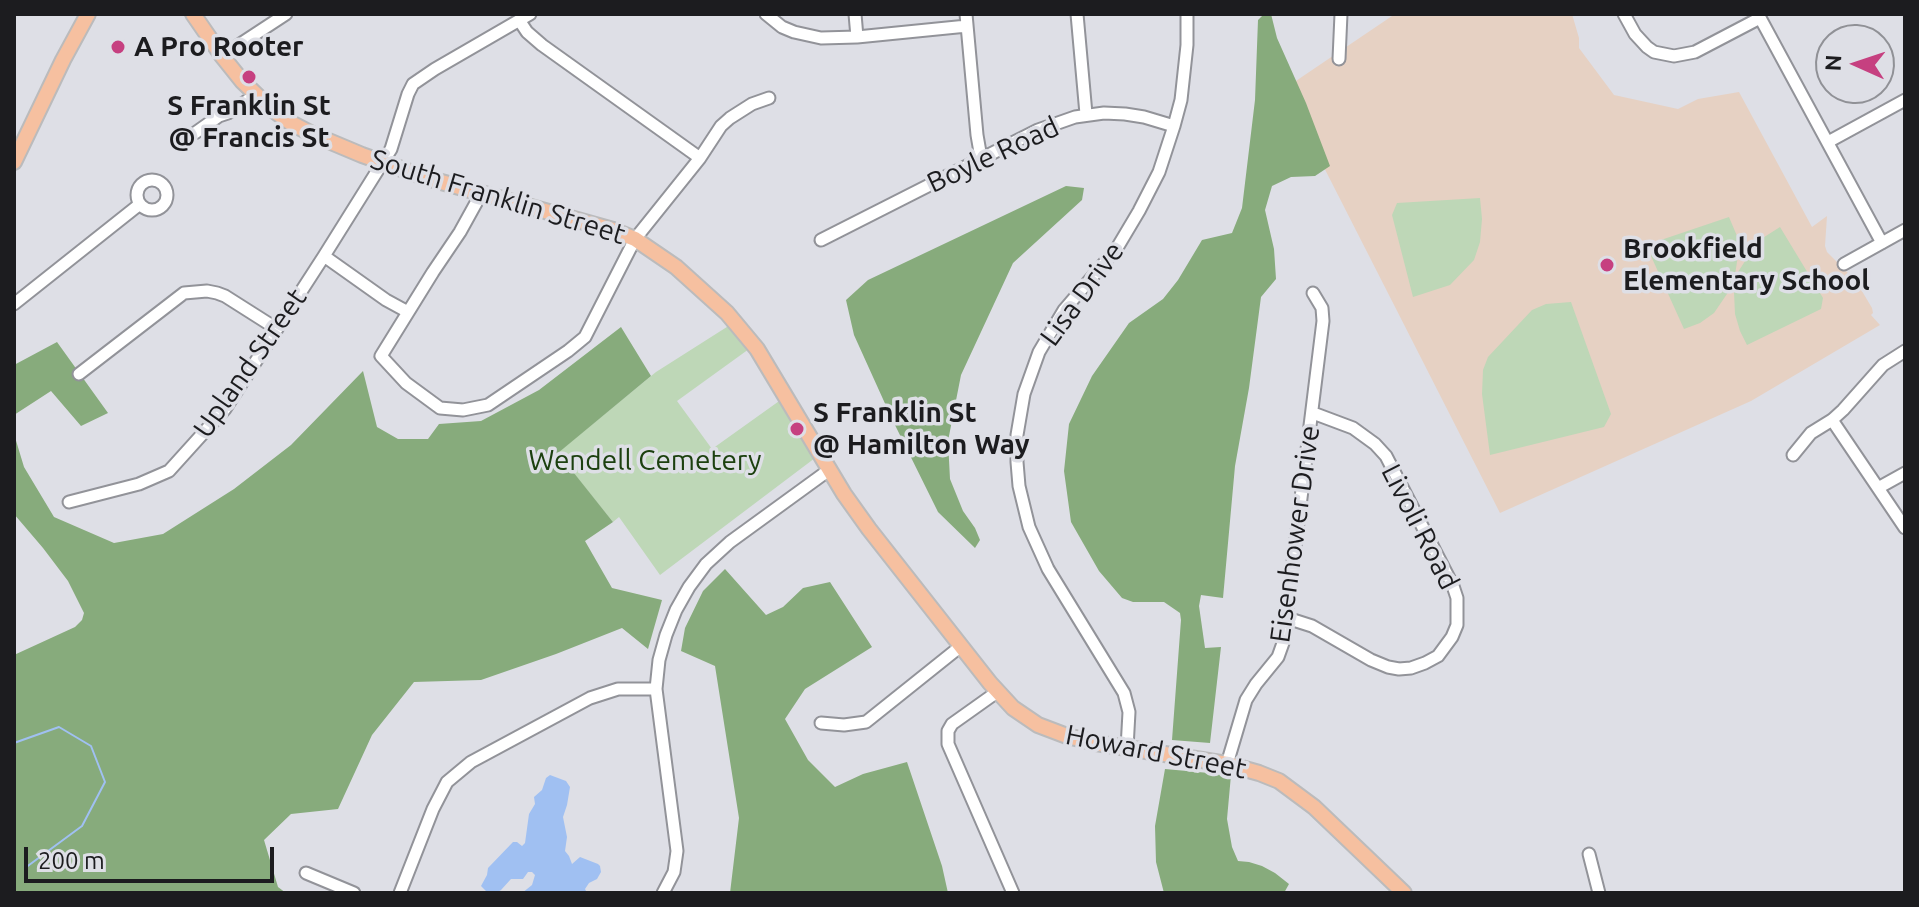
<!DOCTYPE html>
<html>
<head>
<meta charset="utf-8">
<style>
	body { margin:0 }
	#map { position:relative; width:1919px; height:907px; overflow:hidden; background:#dedfe6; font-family:Ubuntu,sans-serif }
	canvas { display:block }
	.frame { position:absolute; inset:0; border:16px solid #1c1c1f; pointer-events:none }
	.north { position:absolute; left:1815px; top:24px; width:80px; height:80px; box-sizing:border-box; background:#dedfe6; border:2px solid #909196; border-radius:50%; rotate:273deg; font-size:22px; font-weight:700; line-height:32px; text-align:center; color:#1c1c1f }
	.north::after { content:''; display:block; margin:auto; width:28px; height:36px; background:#c64080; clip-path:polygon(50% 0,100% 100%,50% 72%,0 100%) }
	.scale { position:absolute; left:24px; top:847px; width:250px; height:36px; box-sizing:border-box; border:4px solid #1c1c1f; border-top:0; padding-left:10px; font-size:24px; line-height:28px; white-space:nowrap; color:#1c1c1f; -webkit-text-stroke:6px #dedfe6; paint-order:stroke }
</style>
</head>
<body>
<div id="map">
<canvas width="1919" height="907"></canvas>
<div class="frame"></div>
<div class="north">N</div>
<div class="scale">200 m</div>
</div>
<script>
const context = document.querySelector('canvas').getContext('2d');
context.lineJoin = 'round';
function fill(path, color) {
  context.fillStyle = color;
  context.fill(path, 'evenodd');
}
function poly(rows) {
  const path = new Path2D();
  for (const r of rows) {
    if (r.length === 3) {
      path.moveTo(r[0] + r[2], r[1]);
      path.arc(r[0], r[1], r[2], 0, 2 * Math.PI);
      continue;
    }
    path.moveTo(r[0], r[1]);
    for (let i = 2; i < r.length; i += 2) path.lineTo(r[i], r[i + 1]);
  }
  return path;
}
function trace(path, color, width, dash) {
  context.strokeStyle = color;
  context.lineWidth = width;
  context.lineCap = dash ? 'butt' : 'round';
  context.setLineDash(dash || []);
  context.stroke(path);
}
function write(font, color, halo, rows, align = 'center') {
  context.font = font + ' Ubuntu,sans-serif';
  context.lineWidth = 7;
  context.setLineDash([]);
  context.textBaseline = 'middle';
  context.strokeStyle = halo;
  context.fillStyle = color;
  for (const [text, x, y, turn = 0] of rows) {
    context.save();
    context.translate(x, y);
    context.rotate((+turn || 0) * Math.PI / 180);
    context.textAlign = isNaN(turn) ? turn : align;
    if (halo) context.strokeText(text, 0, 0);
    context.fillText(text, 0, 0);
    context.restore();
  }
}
const education = poly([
	[1395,14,1572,14,1579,38,1579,48,1614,95,1678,109,1698,99,1739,92,1812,227,1827,216,1825,246,1827,252,1856,281,1872,308,1873,313,1871,315,1880,325,1751,401,1500,513,1284,89]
]);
const green = poly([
	[1480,198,1482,219,1480,242,1474,260,1450,285,1413,297,1392,215,1397,203],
	[1729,217,1737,236,1738,255,1735,275,1729,291,1714,313,1700,323,1684,329,1651,256,1655,242],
	[1780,227,1823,298,1821,309,1747,345,1740,331,1735,314,1734,292,1738,272,1758,241],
	[1571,302,1611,414,1604,427,1490,455,1482,394,1483,370,1488,357,1532,310,1546,304],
	[730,325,749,349,677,401,712,449,782,399,815,458,660,575,619,517,613,522,557,453,656,372]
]);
const forest = poly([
	[1264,14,1271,14,1277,38,1306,103,1330,166,1315,176,1291,177,1272,186,1265,210,1274,249,1276,279,1261,297,1249,388,1235,466,1223,598,1201,595,1199,606,1205,648,1221,647,1210,743,1172,740,1181,620,1180,613,1164,602,1133,602,1122,598,1099,571,1071,522,1064,471,1069,424,1092,376,1129,323,1163,299,1178,280,1202,240,1232,233,1242,208,1255,100,1258,20],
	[1066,186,1084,188,1082,200,1013,263,961,375,948,441,950,479,963,511,975,528,980,540,975,548,938,512,892,419,854,335,846,300,868,280],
	[621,327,651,376,558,453,613,522,585,541,612,588,662,600,648,649,622,628,556,654,481,680,414,682,372,735,338,809,291,814,264,840,278,887,286,893,14,893,14,655,75,627,82,620,84,613,68,581,43,548,14,514,14,434,24,467,54,517,114,543,163,534,234,489,291,445,363,371,377,427,398,439,428,439,439,424,481,421,539,390],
	[57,342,108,413,81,426,51,391,14,415,14,365],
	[725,569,766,615,783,607,803,588,830,582,872,647,805,689,785,719,808,760,835,787,863,774,907,762,942,866,948,893,730,893,739,818,715,666,681,651,685,628,703,591],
	[1165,769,1231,775,1227,819,1232,847,1238,861,1249,862,1262,866,1275,873,1289,884,1284,893,1164,893,1156,862,1155,826]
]);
const water = poly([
	[550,775,566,781,570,787,567,805,563,817,567,837,565,851,569,856,572,864,580,857,598,864,600,866,601,872,597,879,589,883,585,889,587,893,522,893,532,885,535,875,532,872,528,872,523,879,511,879,501,890,496,893,488,893,481,886,487,875,488,868,513,842,517,842,522,846,525,843,529,814,535,804,534,797,542,790,546,778]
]);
const stream = poly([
	[14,743,59,727,91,746,105,782,82,826,25,868]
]);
const minor = poly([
	[766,14,782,27,794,32,821,38,857,37,967,26],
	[855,14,857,37],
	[966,14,977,135,981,158],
	[1077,14,1086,114],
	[1624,14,1635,34,1647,47,1654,52,1674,56,1695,52,1760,18],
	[1758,14,1882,243],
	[222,56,286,14],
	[1339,59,1341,14],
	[195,133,219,116,228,113,256,95],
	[1828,142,1905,100],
	[700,158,721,126,730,118,752,104,769,98],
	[152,195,15],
	[481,194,460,232,433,272,381,356,406,383,440,408,463,410,488,405,568,351,585,337,635,239,700,158,542,45,527,32,519,20],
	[821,240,1038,130,1075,117,1104,113,1125,114,1144,117,1174,126],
	[324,256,386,300,408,312],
	[1844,264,1905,230],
	[14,304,140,204],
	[79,374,184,293,207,291,217,293,225,296,277,329],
	[1832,420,1905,528],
	[1793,455,1811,433,1832,420,1843,410,1883,365,1905,351],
	[1878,488,1905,473],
	[69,502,139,484,169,471,225,409,324,256,391,149,408,94,413,84,435,69,530,14],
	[1287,618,1312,626,1371,660,1388,667,1399,669,1411,668,1425,663,1438,656,1452,637,1457,625,1457,598,1453,586,1386,456,1375,444,1353,428,1313,413],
	[656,689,677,851,674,872,663,893],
	[997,692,952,724,948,731,948,744,1013,893],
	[821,723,844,725,866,722,961,646],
	[1127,748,1129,712,1124,693,1048,569,1029,527,1019,486,1017,462,1017,435,1024,394,1039,352,1064,310,1117,248,1139,211,1159,172,1174,126,1181,100,1187,45,1187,14],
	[1227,764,1246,700,1256,684,1278,657,1283,643,1323,321,1322,308,1313,293],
	[1589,854,1599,893],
	[306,873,354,893],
	[400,893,433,809,447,782,471,762,590,698,618,689,656,689,659,660,666,635,676,610,689,587,706,564,730,542,829,470]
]);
const major = poly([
	[193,14,222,56,242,81,269,107,291,123,312,134,362,155,427,178,613,230,635,239,676,267,727,313,757,349,844,494,869,529,990,683,1013,708,1038,725,1067,736,1096,743,1227,764,1259,773,1279,781,1314,807,1404,893],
	[14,162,63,60,88,14]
]);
const markers = [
	[118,47,8,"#c64080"],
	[249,77,8,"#c64080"],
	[1607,265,8,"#c64080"],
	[797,429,8,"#c64080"]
];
const poiNames = [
	["A Pro Rooter",134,47],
	["S Franklin St",249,106,"center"],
	["@ Francis St",249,138,"center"],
	["Brookfield",1623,249],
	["Elementary School",1623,281],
	["S Franklin St",813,413],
	["@ Hamilton Way",813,445]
];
const streetNames = [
	["Boyle Road",993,155,-25],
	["South Franklin Street",498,197,17],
	["Lisa Drive",1082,294,-54],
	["Upland Street",250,363,-55],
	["Livoli Road",1420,527,63],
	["Eisenhower Drive",1295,534,-82],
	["Howard Street",1156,752,11]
];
const parkNames = [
	["Wendell Cemetery",645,461]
];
fill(education, '#e6d1c3');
fill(green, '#bed7b7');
fill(forest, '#87ab7c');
fill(water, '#a0c0f2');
trace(stream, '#a0c0f2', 2);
trace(minor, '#929399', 15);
trace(major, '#bbbbbc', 18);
trace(minor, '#fff', 11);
trace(major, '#f6c0a0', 14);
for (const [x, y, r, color] of markers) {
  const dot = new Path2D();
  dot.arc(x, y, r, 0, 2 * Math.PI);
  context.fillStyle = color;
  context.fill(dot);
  trace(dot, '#dedfe6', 3);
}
write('bold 28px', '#1c1c1f', '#dedfe6', poiNames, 'left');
write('28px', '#1c1c1f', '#dedfe6', streetNames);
write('28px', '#1c400f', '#dedfe6', parkNames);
</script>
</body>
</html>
